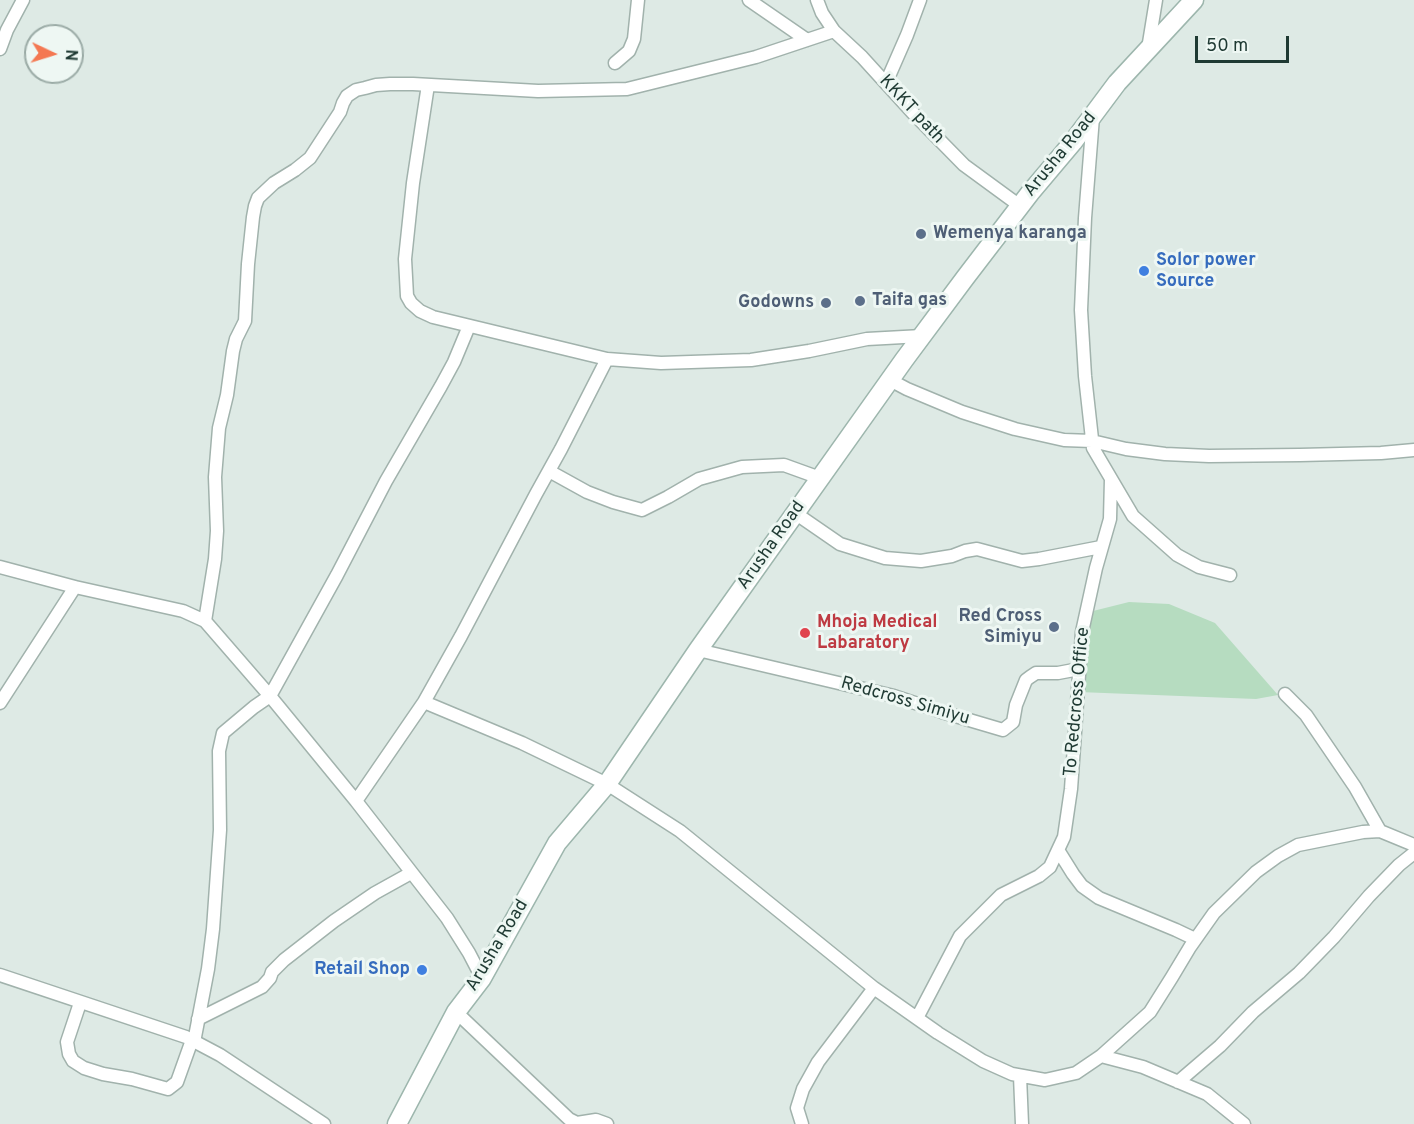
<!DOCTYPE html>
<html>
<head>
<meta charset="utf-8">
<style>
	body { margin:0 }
	#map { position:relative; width:1414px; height:1124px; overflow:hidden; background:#deeae5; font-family:Overpass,sans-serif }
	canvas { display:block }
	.north { position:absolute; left:24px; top:24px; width:60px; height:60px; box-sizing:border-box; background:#eef7f3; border:2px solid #9baba6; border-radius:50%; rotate:94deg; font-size:16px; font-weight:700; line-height:24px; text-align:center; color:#1f3a33 }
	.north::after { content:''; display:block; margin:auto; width:21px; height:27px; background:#f47852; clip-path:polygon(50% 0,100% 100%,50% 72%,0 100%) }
	.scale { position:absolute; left:1195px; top:36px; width:94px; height:27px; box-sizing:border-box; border:3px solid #1f3a33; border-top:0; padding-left:8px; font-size:18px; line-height:21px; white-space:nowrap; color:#1f3a33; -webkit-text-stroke:4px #eef7f3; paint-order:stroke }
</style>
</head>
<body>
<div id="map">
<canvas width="1414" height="1124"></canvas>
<div class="north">N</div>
<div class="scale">50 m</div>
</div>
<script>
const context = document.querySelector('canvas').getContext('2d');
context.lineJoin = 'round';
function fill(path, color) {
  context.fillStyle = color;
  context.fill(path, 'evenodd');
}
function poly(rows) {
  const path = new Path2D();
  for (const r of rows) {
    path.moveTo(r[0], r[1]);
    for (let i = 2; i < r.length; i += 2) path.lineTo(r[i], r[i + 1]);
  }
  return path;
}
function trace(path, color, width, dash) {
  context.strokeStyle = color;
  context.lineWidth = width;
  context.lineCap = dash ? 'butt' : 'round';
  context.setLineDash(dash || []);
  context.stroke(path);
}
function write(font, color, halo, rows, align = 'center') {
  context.font = font + ' Overpass,sans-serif';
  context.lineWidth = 6;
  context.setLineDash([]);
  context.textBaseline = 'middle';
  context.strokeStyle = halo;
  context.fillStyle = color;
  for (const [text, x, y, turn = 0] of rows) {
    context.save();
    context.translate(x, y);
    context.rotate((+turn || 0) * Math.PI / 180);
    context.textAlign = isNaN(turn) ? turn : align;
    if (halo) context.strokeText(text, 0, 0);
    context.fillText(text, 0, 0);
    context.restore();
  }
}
const green = poly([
	[1129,602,1169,604,1215,623,1278,695,1256,699,1079,692,1093,611]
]);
const street = poly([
	[749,0,807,40],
	[817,0,822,13,834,31,862,57,912,112,964,165,1020,206],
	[0,49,7,30,23,0],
	[1148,49,1156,0],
	[615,63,629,51,634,39,638,0],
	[886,83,907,35,920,0],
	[428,85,413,183,405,259,407,296,411,303,420,311,433,317,607,359,661,363,751,360,809,351,867,339,922,336],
	[1093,117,1085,218,1081,310,1085,376,1093,448,1133,516,1177,555,1199,567,1230,575],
	[890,380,907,389,962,412,1015,429,1064,440,1092,441,1126,449,1165,454,1209,456,1300,455,1381,453,1414,450],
	[549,471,587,492,613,502,642,510,668,497,699,479,742,467,784,465,820,478],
	[795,513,840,544,885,558,921,561,952,556,965,551,977,549,1022,561,1039,559,1101,547],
	[0,567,75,587,183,611,205,621,270,696,356,801,447,918,469,953,482,978],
	[205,621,215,559,217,531,215,477,219,428,227,395,233,351,236,339,245,321,248,264,253,217,255,206,258,198,274,183,295,170,310,158,340,112,343,103,347,96,356,90,365,88,376,85,390,84,413,84,538,91,627,89,756,57,834,31],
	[698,650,894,696,942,712,1003,730,1013,722,1016,705,1026,680,1030,677,1036,673,1058,673,1079,669],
	[1285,694,1306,715,1355,787,1380,831],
	[424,702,522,743,607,784,680,831,874,988,938,1033,983,1061,1012,1074,1045,1080,1076,1073,1101,1056,1150,1012,1172,977,1190,947,1214,913,1256,872,1278,856,1298,845,1363,832,1380,831,1414,845],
	[0,703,75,587],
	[356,801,424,702,461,636,536,494,561,449,607,359],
	[1058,850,1073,874,1082,886,1099,898,1176,930,1195,939],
	[0,975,186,1037,220,1055,324,1124],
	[80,1003,67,1042,69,1054,73,1061,84,1068,103,1074,132,1079,168,1089,177,1082,192,1040],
	[456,1012,569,1119,577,1123,596,1120,607,1124],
	[917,1018,960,936,1001,895,1039,876,1050,867,1064,837,1071,789,1082,632,1096,568,1110,519,1111,479],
	[198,1019,262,987,270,978,272,972,284,960,334,921,375,893,411,873],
	[194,1042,208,969,213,929,220,830,219,751,223,733,254,707,270,696,337,575,386,481,441,386,454,362,469,326],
	[1101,1056,1143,1067,1207,1094,1244,1124],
	[1020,1076,1022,1124],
	[1178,1082,1220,1046,1253,1012,1299,973,1334,937,1369,896,1399,865,1414,853],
	[802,1124,797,1108,803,1089,818,1062,874,988]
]);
const secondary = poly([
	[397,1124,456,1012,482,978,557,843,607,784,698,650,904,360,965,278,1030,193,1073,142,1117,83,1194,0]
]);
const markers = [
	[921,234,6,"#5c6f8a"],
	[1144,271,6,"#3f7fe0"],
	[860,301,6,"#5c6f8a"],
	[826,303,6,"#5c6f8a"],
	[1054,627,6,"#5c6f8a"],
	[805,633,6,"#e0444e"],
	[422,970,6,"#3f7fe0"]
];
const streetNames = [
	["KKKT path",911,110,47],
	["Arusha Road",1061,155,-51],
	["Arusha Road",772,546,-55],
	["Redcross Simiyu",905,702,16],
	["To Redcross Office",1078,702,-85],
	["Arusha Road",498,946,-59]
];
const serviceNames = [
	["Wemenya karanga",933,234],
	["Taifa gas",872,301],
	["Godowns",814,303,"right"],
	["Red Cross",1042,617,"right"],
	["Simiyu",1042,638,"right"]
];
const shopNames = [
	["Solor power",1156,261],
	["Source",1156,282],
	["Retail Shop",410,970,"right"]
];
const healthNames = [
	["Mhoja Medical",817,623],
	["Labaratory",817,644]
];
fill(green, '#b6dcc0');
trace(street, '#a1b2ac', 15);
trace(secondary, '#9db6ad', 21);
trace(street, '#fff', 12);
trace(secondary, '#fff', 18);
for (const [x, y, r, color] of markers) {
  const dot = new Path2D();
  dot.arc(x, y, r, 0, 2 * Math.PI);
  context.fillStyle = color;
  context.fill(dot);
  trace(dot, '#eef7f3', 2);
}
write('18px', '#1f3a33', '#eef7f3', streetNames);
write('bold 18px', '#4e5e75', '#eef7f3', serviceNames, 'left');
write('bold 18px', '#366cbe', '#eef7f3', shopNames, 'left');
write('bold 18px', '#be3a42', '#eef7f3', healthNames, 'left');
</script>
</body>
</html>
